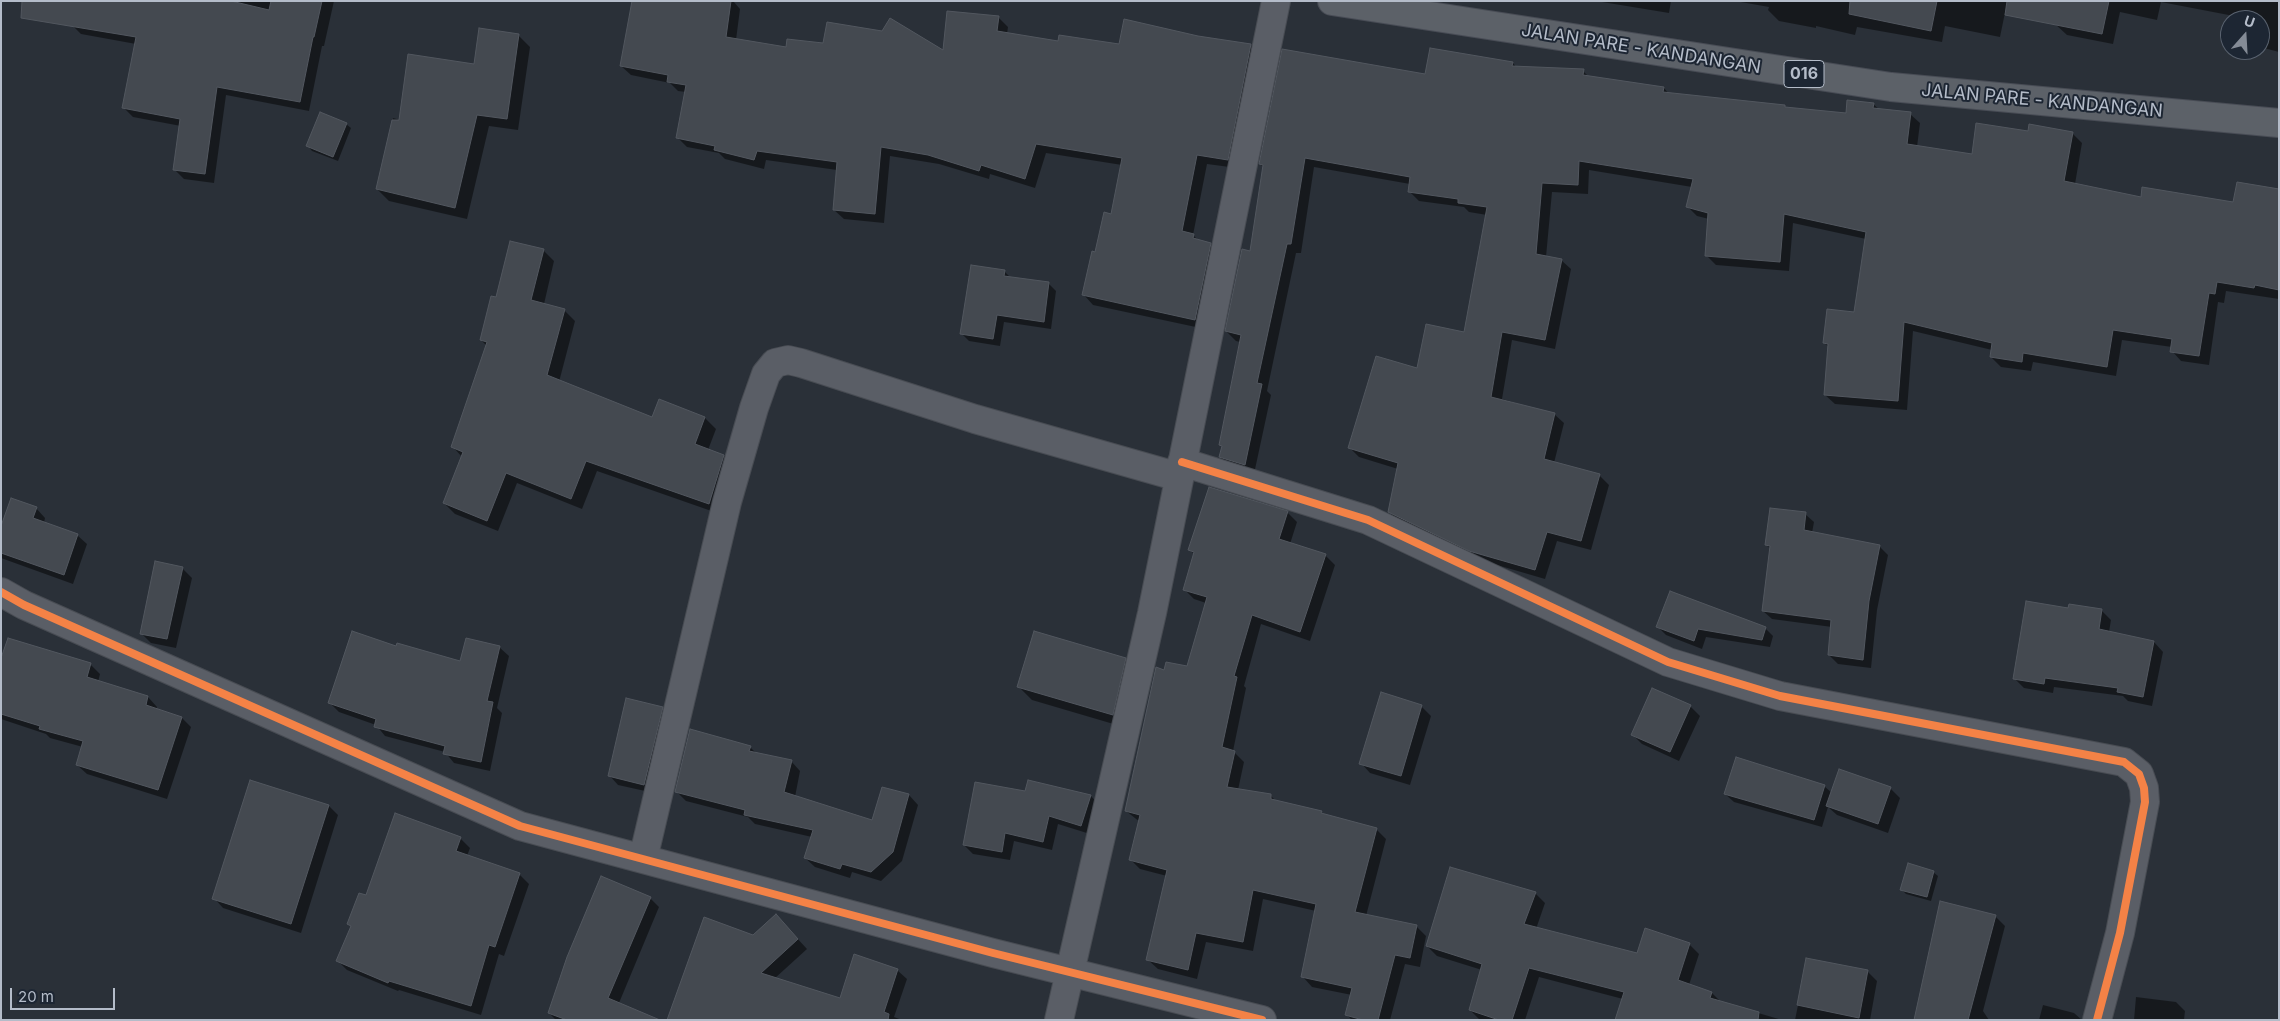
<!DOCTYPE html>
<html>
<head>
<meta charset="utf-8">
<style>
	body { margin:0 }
	#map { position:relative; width:2280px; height:1021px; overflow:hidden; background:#2a3038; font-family:Inter,sans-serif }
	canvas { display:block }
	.frame { position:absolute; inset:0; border:2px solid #b4bcc9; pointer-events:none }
	.north { position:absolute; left:2220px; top:10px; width:50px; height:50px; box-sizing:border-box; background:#1d2633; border:1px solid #59626f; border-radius:50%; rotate:19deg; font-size:14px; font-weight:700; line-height:20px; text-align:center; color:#b4bcc9 }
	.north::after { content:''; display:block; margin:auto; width:18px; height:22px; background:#848b96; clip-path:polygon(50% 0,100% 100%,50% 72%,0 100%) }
	.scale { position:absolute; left:10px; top:988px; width:105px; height:22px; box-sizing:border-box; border:2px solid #b4bcc9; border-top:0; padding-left:6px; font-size:15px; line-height:18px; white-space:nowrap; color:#b4bcc9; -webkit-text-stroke:4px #1d2633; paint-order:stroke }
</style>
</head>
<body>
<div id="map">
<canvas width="2280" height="1021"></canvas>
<div class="frame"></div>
<div class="north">U</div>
<div class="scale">20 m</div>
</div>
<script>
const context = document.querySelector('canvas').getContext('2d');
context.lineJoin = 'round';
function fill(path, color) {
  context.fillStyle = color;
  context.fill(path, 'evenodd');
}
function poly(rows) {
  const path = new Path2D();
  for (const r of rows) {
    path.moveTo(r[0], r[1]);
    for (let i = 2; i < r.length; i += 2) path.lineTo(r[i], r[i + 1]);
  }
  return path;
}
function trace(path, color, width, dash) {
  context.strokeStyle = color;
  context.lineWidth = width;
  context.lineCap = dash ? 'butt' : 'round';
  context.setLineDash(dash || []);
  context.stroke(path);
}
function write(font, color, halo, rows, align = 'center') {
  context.font = font + ' Inter,sans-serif';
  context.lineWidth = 4;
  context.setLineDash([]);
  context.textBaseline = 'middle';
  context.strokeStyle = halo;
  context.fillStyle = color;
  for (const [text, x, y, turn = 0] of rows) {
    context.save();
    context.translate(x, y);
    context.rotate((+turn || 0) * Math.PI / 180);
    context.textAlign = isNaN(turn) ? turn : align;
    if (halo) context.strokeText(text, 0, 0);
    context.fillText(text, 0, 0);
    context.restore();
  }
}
const shadow = poly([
	[75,1,334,1,324,46,322,46,309,111,226,95,214,183,184,179,175,170,181,126,133,117,124,108,136,44,81,34,72,25],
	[634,1,733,1,740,9,736,40,787,48,825,44,945,52,998,17,1008,27,1007,34,1059,42,1120,45,1197,37,1251,46,1260,55,1237,168,1207,164,1193,235,1199,241,1210,244,1220,253,1205,329,1093,305,1084,295,1095,253,1112,215,1122,165,1046,153,1035,188,990,174,989,179,939,164,890,156,884,223,844,219,834,210,837,170,766,160,764,169,725,159,719,153,687,147,677,137,686,92,678,91,670,83,631,75,621,66],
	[1596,1,1671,1,1669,13],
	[1735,1,2279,1,2279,52,2260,47,2260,20,2239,20,2239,17,2161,2,2157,20,2120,12,2113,44,2067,35,2055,24,2058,13,2007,3,2000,37,1945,26,1942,42,1857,27,1855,35,1816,26,1816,28,1779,21,1768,10,1769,7],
	[518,35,530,47,518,130,489,126,467,219,389,201,377,189,393,118,400,120],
	[1513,63,1517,68,1583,71,1590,78,1664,88,1669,94,1787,109,1847,114,1873,104,1880,110,1910,114,1920,123,1917,147,1973,156,2029,132,2072,133,2082,143,2075,184,2142,198,2235,204,2279,190,2279,299,2226,291,2224,303,2218,302,2209,365,2181,361,2172,351,2172,347,2122,340,2116,376,2033,362,2031,371,2001,367,1991,357,1992,350,1913,331,1907,410,1835,404,1825,395,1829,347,1824,343,1855,313,1866,239,1793,223,1789,271,1716,265,1706,255,1709,219,1697,216,1687,206,1692,187,1589,170,1588,194,1552,192,1546,257,1561,260,1571,269,1555,349,1512,340,1502,399,1554,414,1564,423,1554,463,1599,475,1609,485,1591,550,1557,541,1545,579,1480,560,1399,522,1389,512,1398,469,1359,457,1350,448,1418,370,1465,333,1487,215,1469,212,1464,207,1419,201,1409,191,1410,184,1314,167,1301,253,1296,253,1267,391,1271,395,1254,474,1230,466,1220,457,1223,448,1220,445,1240,342,1236,341,1226,331,1251,252,1264,168,1260,164,1426,75],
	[346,124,351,128,338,161,312,151,308,146],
	[543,250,554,261,544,304,564,310,575,321,559,382,652,419,659,401,705,418,716,429,708,450,724,456,735,467,720,514,597,471,582,509,517,483,498,531,455,514,444,503,462,457,453,447,487,346,481,340,497,298],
	[1004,271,1011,278,1048,283,1056,291,1051,329,1004,322,1000,346,969,341,961,333],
	[36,508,45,518,44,523,77,535,87,544,73,584,1,558,1,530],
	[1287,512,1297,522,1290,544,1325,555,1335,565,1310,641,1261,624,1244,686,1246,688,1233,751,1244,762,1238,790,1271,796,1277,802,1321,812,1325,816,1376,829,1386,839,1366,916,1416,926,1426,936,1420,967,1405,964,1390,1020,1352,1020,1347,1015,1352,995,1312,987,1303,977,1316,911,1263,899,1253,951,1206,942,1197,979,1158,969,1148,960,1167,876,1140,869,1130,859,1140,822,1126,811,1165,671,1188,668,1206,603,1194,599,1184,589,1194,554,1190,550],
	[1805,514,1814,522,1812,533,1879,546,1888,555,1877,610,1871,668,1838,664,1829,655,1832,627,1772,619,1763,611,1771,549,1766,545],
	[182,568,192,578,176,648,151,643,141,633],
	[2069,610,2101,610,2111,620,2109,632,2154,642,2163,652,2152,706,2128,701,2123,696,2054,687,2053,693,2024,688,2014,678],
	[1658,627,1765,628,1773,636,1770,647,1706,637,1702,649,1666,635],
	[499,647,509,656,497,708,502,713,490,771,454,763,445,752,385,736,376,725,339,712,329,702,397,648,461,662],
	[1125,659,1139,673,1127,728,1032,700,1018,686],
	[1,662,90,664,100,674,98,682,148,697,157,707,156,710,182,718,191,727,167,799,87,774,77,765,83,747,50,738,46,734,1,719],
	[1421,706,1431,716,1410,785,1370,773,1361,763],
	[1690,706,1700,716,1679,761,1642,744,1633,735],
	[662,708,672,717,654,793,618,785,609,775],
	[750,747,757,754,791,761,800,771,795,797,873,821,883,788,909,795,918,805,902,861,881,881,852,872,850,878,815,867,805,858,812,837,755,824,748,817,686,801,676,791],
	[1029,782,1091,796,1099,805,1090,834,1058,824,1052,850,1014,841,1010,860,973,854,964,845,1026,793],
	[1824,786,1832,793,1890,788,1900,798,1888,833,1837,815,1828,807,1822,827,1734,802,1725,794],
	[329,806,338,815,301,933,223,908,214,898],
	[460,838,470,848,467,856,519,874,529,884,504,956,499,954,481,1015,399,990,398,991,347,970,338,961,352,927,348,924,366,897],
	[1933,872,1938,876,1931,901,1906,894,1902,890],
	[1535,893,1545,903,1536,929,1637,955,1689,944,1699,954,1689,985,1712,993,1721,1002,1782,1020,1619,1020,1623,999,1539,977,1525,1020,1480,1020,1470,1010,1482,970,1437,956,1427,946],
	[650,898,659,907,619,1003,659,1020,556,1020,549,1013],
	[1995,916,2005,926,1983,1011,1989,1020,1915,1020],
	[785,925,807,949,774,979,841,1000,897,970,907,979,894,1017,902,1020,668,1020,753,937],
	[1807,960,1867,971,1877,981,1870,1020,1795,1020],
	[2136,997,2176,1002,2185,1011,2184,1020,2134,1020],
	[2043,1005,2074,1013,2082,1020,2039,1020]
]);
const building = poly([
	[22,1,231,1,269,10,271,1,322,1,314,37,313,37,300,102,217,87,205,174,173,170,180,119,122,108,136,37,21,18,22,1],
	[632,1,731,1,726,37,786,47,787,39,823,43,827,22,882,31,890,18,943,50,947,11,999,16,997,31,1058,41,1059,35,1119,44,1124,19,1198,36,1251,44,1228,160,1197,155,1182,231,1194,234,1193,238,1211,243,1195,320,1082,295,1092,251,1095,252,1104,212,1111,214,1122,158,1036,144,1025,179,981,165,979,171,928,155,881,147,875,214,833,210,837,162,757,151,754,160,714,150,715,146,676,138,686,85,667,82,668,75,620,66,632,1],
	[1850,1,1937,1,1931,31,1849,14,1850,1],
	[2007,1,2109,1,2102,34,2005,15,2007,1],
	[479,28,519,34,507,119,477,115,455,208,376,189,392,120,399,120,408,54,474,64,479,28],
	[1430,48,1513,62,1512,66,1584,69,1583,75,1664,87,1663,92,1785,105,1785,107,1846,113,1847,100,1874,103,1873,108,1911,112,1907,144,1972,154,1976,123,2028,131,2029,124,2073,132,2064,181,2141,197,2142,187,2233,202,2237,182,2279,189,2279,290,2255,285,2254,288,2217,282,2215,294,2209,293,2199,356,2170,352,2172,339,2113,330,2107,367,2023,353,2022,362,1990,357,1992,343,1904,322,1898,401,1824,395,1828,344,1823,343,1827,309,1854,312,1866,232,1784,214,1780,262,1705,256,1708,213,1686,207,1693,179,1579,161,1578,185,1542,183,1536,254,1562,259,1545,340,1502,332,1491,397,1555,413,1544,459,1600,474,1581,541,1547,532,1535,570,1469,551,1388,512,1398,463,1348,448,1376,356,1417,368,1426,324,1464,332,1487,207,1458,203,1458,199,1408,192,1410,177,1305,158,1291,244,1287,244,1257,383,1262,384,1245,465,1219,457,1222,446,1219,445,1241,335,1225,331,1242,249,1250,251,1263,165,1259,164,1282,49,1425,74,1430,48],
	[320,112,347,123,333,157,306,146,320,112],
	[510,241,544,249,531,300,565,309,547,375,652,417,659,399,705,417,695,444,724,455,709,504,586,461,571,499,506,473,487,521,443,503,463,452,451,447,487,342,480,340,491,296,496,297,510,241],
	[971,265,1005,270,1004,276,1049,282,1044,322,997,315,993,339,960,334,971,265],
	[1209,487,1288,511,1279,539,1326,554,1300,632,1252,615,1234,676,1237,677,1222,747,1235,751,1227,787,1271,794,1271,799,1322,811,1321,813,1377,828,1355,912,1417,925,1410,958,1395,955,1378,1020,1363,1020,1345,1015,1352,988,1301,977,1316,904,1253,890,1243,942,1196,933,1188,970,1146,960,1167,870,1129,860,1140,815,1125,811,1156,667,1164,670,1166,662,1187,666,1207,597,1183,590,1194,552,1188,550,1209,487],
	[11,498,37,507,33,518,78,534,64,575,1,553,1,526,11,498],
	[1770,508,1806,512,1804,530,1880,545,1869,601,1863,660,1828,655,1831,620,1762,611,1770,546,1765,545,1770,508],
	[155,561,183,567,167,639,140,634,155,561],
	[1670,591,1766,627,1762,640,1698,629,1694,641,1656,627,1670,591],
	[2026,601,2068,608,2069,604,2102,609,2099,629,2154,641,2143,697,2117,692,2118,688,2045,678,2044,684,2013,679,2026,601],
	[352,631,396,646,397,643,460,661,466,638,500,646,487,701,493,702,481,762,443,754,445,746,374,727,376,719,328,703,352,631],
	[1034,631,1126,658,1113,715,1017,687,1034,631],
	[8,638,91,663,87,677,148,696,146,705,182,717,158,790,76,765,83,741,39,729,40,726,1,714,1,658,8,638],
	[1652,688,1691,705,1670,752,1631,735,1652,688],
	[1381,692,1422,705,1401,776,1359,764,1381,692],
	[626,698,663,707,644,785,608,776,626,698],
	[690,729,751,746,749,751,792,760,784,792,872,820,882,787,909,794,893,852,871,872,842,864,840,869,804,858,813,830,744,815,745,810,675,792,690,729],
	[1736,757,1825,785,1814,820,1724,794,1736,757],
	[1839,769,1891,787,1878,824,1826,806,1839,769],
	[250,780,329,805,291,924,212,899,250,780],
	[1028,780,1091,795,1081,826,1049,816,1043,842,1005,833,1002,852,963,845,975,782,1025,791,1028,780],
	[395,813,461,837,456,851,520,873,495,947,489,945,471,1006,389,981,388,983,336,961,351,926,347,924,359,893,366,895,395,813],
	[1908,863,1934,871,1927,897,1900,890,1908,863],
	[1450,867,1536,892,1524,924,1637,953,1645,928,1690,943,1678,980,1712,992,1710,998,1759,1012,1758,1020,1615,1020,1624,992,1529,968,1512,1020,1499,1020,1469,1010,1482,964,1426,946,1450,867],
	[601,876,651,897,608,998,660,1020,567,1020,548,1013,567,957,601,876],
	[1940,901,1996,915,1968,1020,1914,1020,1940,901],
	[776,914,798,939,761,973,840,998,854,954,898,969,884,1012,889,1014,888,1020,667,1020,704,917,753,935,776,914],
	[1806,958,1868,970,1859,1018,1797,1005,1806,958]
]);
const street = poly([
	[1182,462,1368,520,1668,662,1780,696,2124,762,2139,774,2144,788,2145,802,2120,933,2097,1020],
	[1,592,24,605,520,826,993,953,1262,1020],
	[643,859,727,502,754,408,766,374,775,363,788,360,801,363,975,419,1179,477],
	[1059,1020,1152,613,1276,1]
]);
const primary = poly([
	[1332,1,1891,87,2279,123]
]);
const cycleway = poly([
	[1182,462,1368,520,1668,662,1780,696,2124,762,2139,774,2144,788,2145,802,2120,933,2097,1020],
	[1,592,24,605,520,826,993,953,1262,1020]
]);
const shields = [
	[1804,74,40]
];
const shieldNames = [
	["016",1804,74]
];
const streetNames = [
	["JALAN PARE - KANDANGAN",1641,49,9],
	["JALAN PARE - KANDANGAN",2042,101,5]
];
fill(shadow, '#0007');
fill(building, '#444950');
trace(building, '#52575f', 1);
trace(street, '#484c53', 30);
trace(primary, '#484c55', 30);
trace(street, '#5a5e66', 28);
trace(primary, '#5c6168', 28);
trace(cycleway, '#f48246', 8);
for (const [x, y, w] of shields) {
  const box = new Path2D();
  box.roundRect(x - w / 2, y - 13.5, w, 27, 4);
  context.fillStyle = '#1d2633';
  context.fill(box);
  trace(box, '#b4bcc9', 1);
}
write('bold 16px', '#b4bcc9', null, shieldNames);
write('18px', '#b4bcc9', '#1d2633', streetNames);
</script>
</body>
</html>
